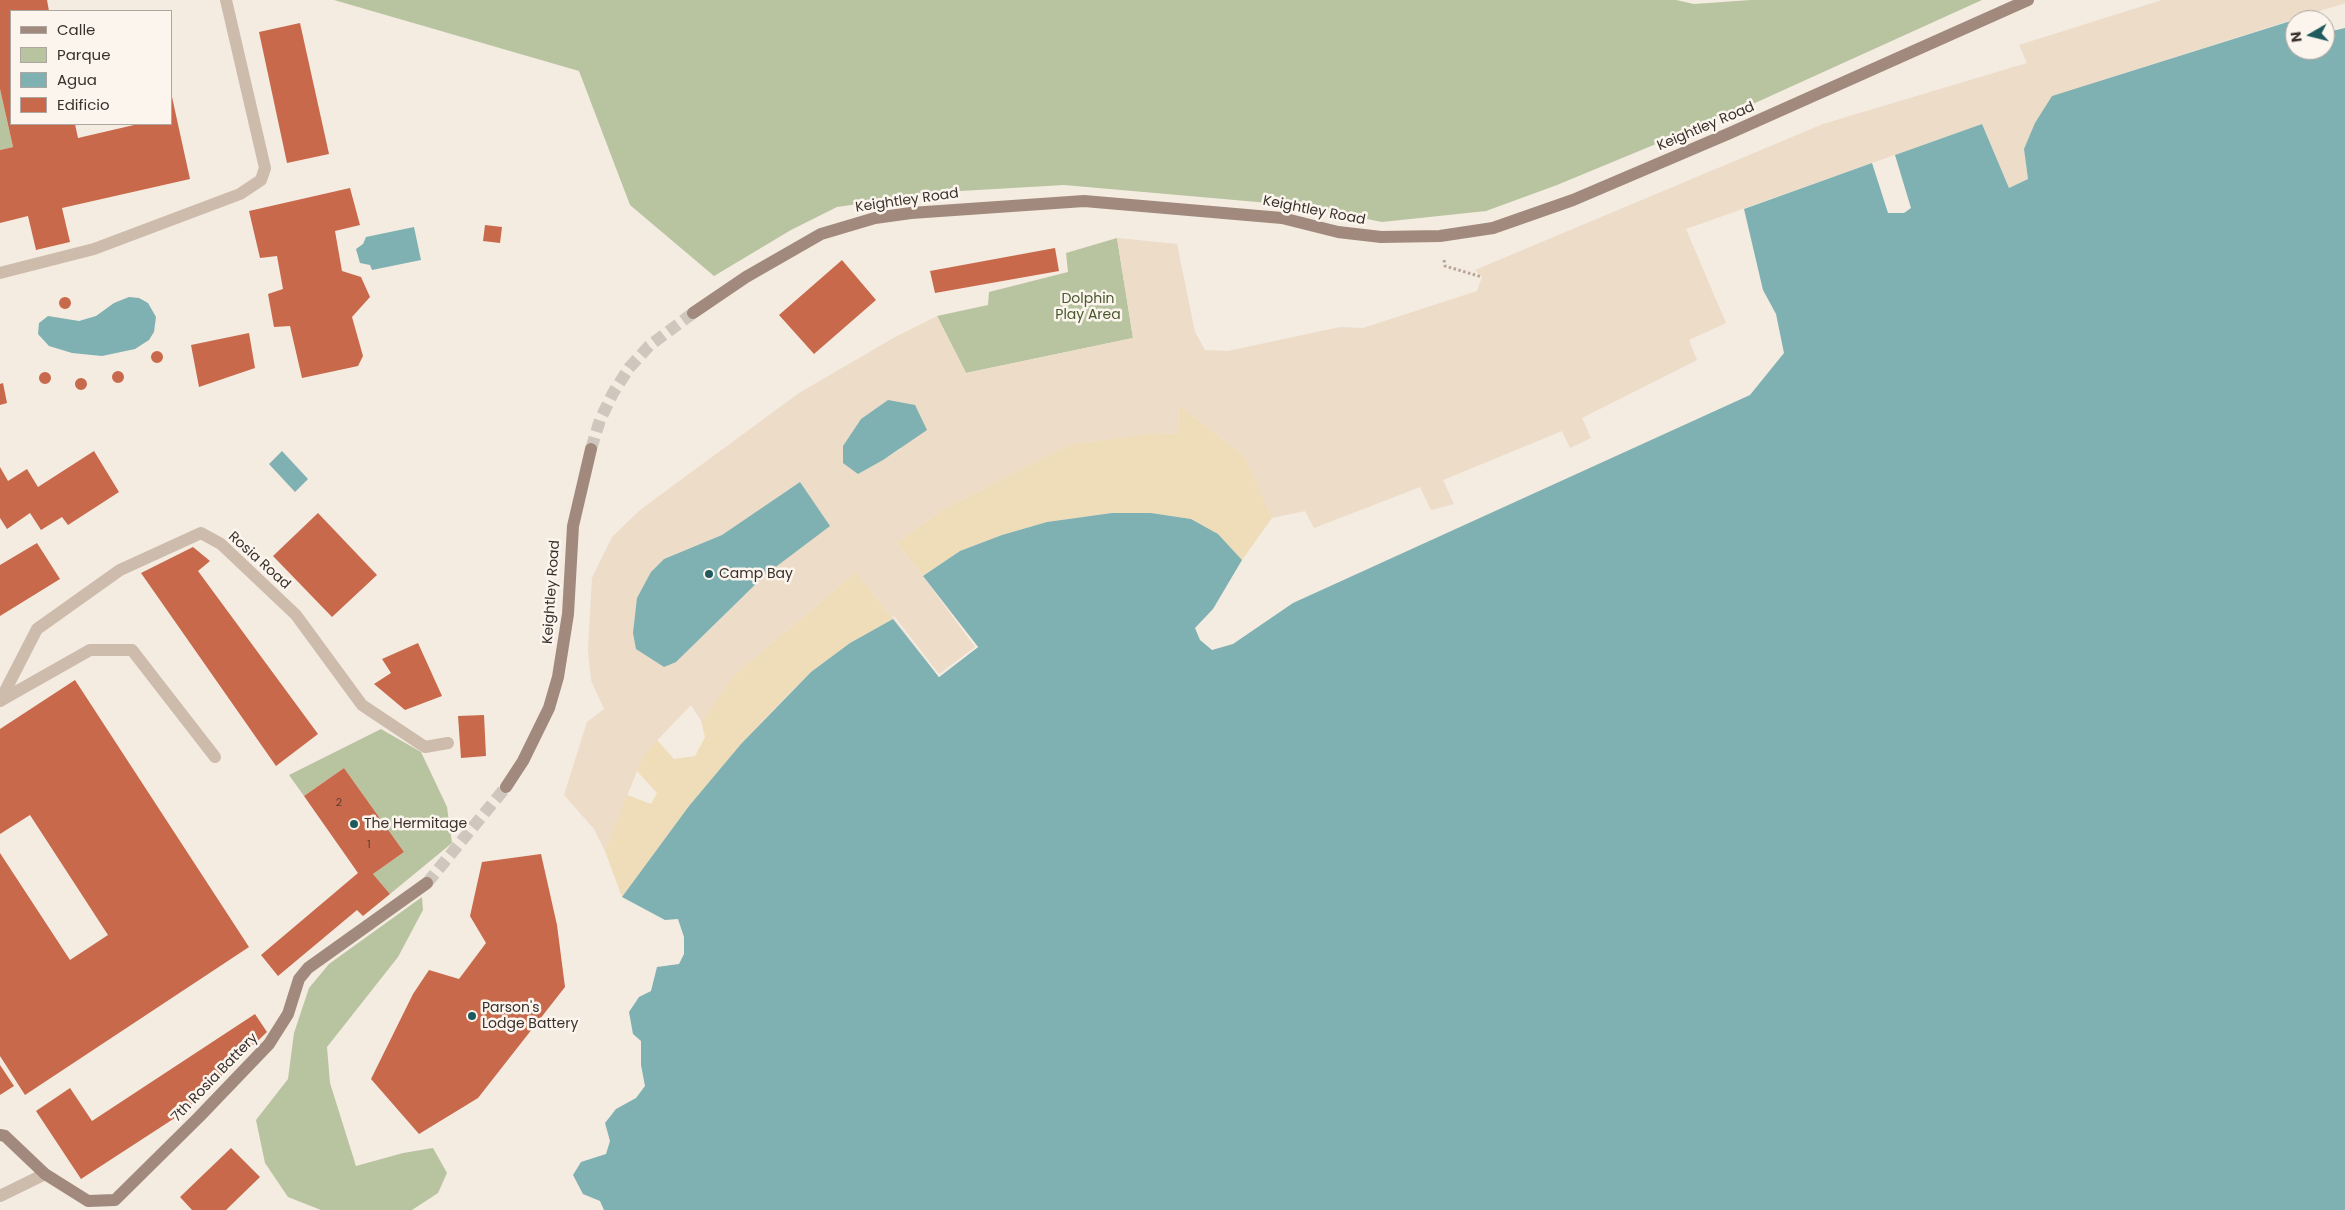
<!DOCTYPE html>
<html>
<head>
<meta charset="utf-8">
<style>
	body { margin:0 }
	#map { position:relative; width:2345px; height:1210px; overflow:hidden; background:#f4ebe1; font-family:Poppins,sans-serif }
	canvas { display:block }
	.legend { position:absolute; left:10px; top:10px; width:162px; height:115px; box-sizing:border-box; background:#fbf5ee; border:1px solid #aea6a0; margin:0; padding:6px 9px; list-style:none; font-size:15px; color:#3b302b }
	.legend li { display:flex; align-items:center; gap:10px; height:25px }
	.legend b { width:25px; border:1px solid #aea6a0 }
	.north { position:absolute; left:2285px; top:10px; width:50px; height:50px; box-sizing:border-box; background:#fbf5ee; border:1px solid #aea6a0; border-radius:50%; rotate:262deg; font-size:14px; font-weight:700; line-height:20px; text-align:center; color:#3b302b }
	.north::after { content:''; display:block; margin:auto; width:18px; height:22px; background:#1f5a5e; clip-path:polygon(50% 0,100% 100%,50% 72%,0 100%) }
</style>
</head>
<body>
<div id="map">
<canvas width="2345" height="1210"></canvas>
<ul class="legend">
<li><b style="height:6px;background:#a18a7d"></b>Calle</li>
<li><b style="height:14px;background:#b8c4a0"></b>Parque</li>
<li><b style="height:14px;background:#7fb0b2"></b>Agua</li>
<li><b style="height:14px;background:#c8694b"></b>Edificio</li>
</ul>
<div class="north">N</div>
</div>
<script>
const context = document.querySelector('canvas').getContext('2d');
context.lineJoin = 'round';
function fill(path, color) {
  context.fillStyle = color;
  context.fill(path, 'evenodd');
}
function poly(rows) {
  const path = new Path2D();
  for (const r of rows) {
    if (r.length === 3) {
      path.moveTo(r[0] + r[2], r[1]);
      path.arc(r[0], r[1], r[2], 0, 2 * Math.PI);
      continue;
    }
    path.moveTo(r[0], r[1]);
    for (let i = 2; i < r.length; i += 2) path.lineTo(r[i], r[i + 1]);
  }
  return path;
}
function trace(path, color, width, dash) {
  context.strokeStyle = color;
  context.lineWidth = width;
  context.lineCap = dash ? 'butt' : 'round';
  context.setLineDash(dash || []);
  context.stroke(path);
}
function write(font, color, halo, rows, align = 'center') {
  context.font = font + ' Poppins,sans-serif';
  context.lineWidth = 5;
  context.setLineDash([]);
  context.textBaseline = 'middle';
  context.strokeStyle = halo;
  context.fillStyle = color;
  for (const [text, x, y, turn = 0] of rows) {
    context.save();
    context.translate(x, y);
    context.rotate((+turn || 0) * Math.PI / 180);
    context.textAlign = isNaN(turn) ? turn : align;
    if (halo) context.strokeText(text, 0, 0);
    context.fillText(text, 0, 0);
    context.restore();
  }
}
const green = poly([
	[334,0,1676,0,1694,4,1751,0,1982,0,1755,103,1557,185,1486,211,1382,222,1303,206,1064,185,943,192,837,207,791,230,714,276,630,205,579,71],
	[0,89,13,147,0,150],
	[1117,238,1133,338,966,373,937,316,988,305,989,292,1068,272,1066,253],
	[381,729,421,752,447,807,452,843,390,894,373,874,404,852,344,768,304,796,289,775],
	[422,897,423,910,398,957,327,1047,330,1083,356,1166,403,1153,433,1148,447,1173,438,1193,412,1210,321,1210,288,1197,265,1163,256,1120,288,1079,294,1033,309,988,329,964]
]);
const sand = poly([
	[1179,405,1245,457,1272,518,1242,560,1218,534,1191,519,1151,513,1112,513,1047,522,1002,535,960,551,923,576,897,543,943,509,1072,444,1156,433,1178,434],
	[856,572,893,619,850,643,811,672,782,701,741,744,689,806,622,897,605,851,627,795,651,804,657,793,637,771,644,754,657,740,674,759,695,756,705,737,701,720,733,676]
]);
const plaza = poly([
	[2162,0,2345,0,2345,3,2052,96,2024,149,2028,179,2009,188,1982,124,1686,229,1726,323,1689,340,1697,360,1582,418,1591,438,1570,448,1562,431,1443,480,1454,504,1431,510,1420,487,1314,528,1305,511,1272,518,1245,457,1179,405,1178,434,1156,433,1072,444,943,509,897,543,978,647,939,677,856,572,733,676,702,722,691,705,644,754,605,851,594,829,564,795,587,722,604,709,591,680,588,650,590,613,592,578,612,537,640,510,799,393,897,336,937,316,966,373,1133,338,1117,238,1177,244,1195,332,1205,350,1228,351,1340,327,1363,328,1477,291,1482,277,1475,270,1823,124,2027,63,2019,45],
	[888,400,901,449,858,474,843,446,861,419],
	[800,482,791,554,765,575,676,662,664,559,722,535]
]);
const water = poly([
	[2313,14,2320,20,2295,20,2295,50,2325,50,2325,25,2332,31,2345,28,2345,1210,604,1210,600,1201,583,1194,573,1175,581,1162,606,1154,610,1141,605,1123,616,1109,636,1098,645,1086,641,1065,641,1041,633,1034,629,1012,639,997,651,991,657,967,679,964,684,954,684,937,678,919,665,920,622,897,689,806,741,744,811,672,850,643,893,619,939,677,978,647,923,576,960,551,1002,535,1047,522,1112,513,1151,513,1191,519,1218,534,1242,560,1213,609,1195,628,1200,640,1212,650,1233,644,1293,603,1750,395,1784,353,1776,314,1763,290,1744,209,1872,163,1888,213,1904,213,1911,208,1895,155,1982,124,2009,188,2028,179,2024,149,2035,123,2052,96],
	[414,227,421,260,372,270,370,265,360,263,356,249,363,244,366,237],
	[129,297,139,298,148,303,156,317,154,332,149,340,135,349,102,356,72,353,49,346,38,334,39,323,48,316,79,321,96,316,114,303],
	[888,400,915,405,927,430,883,460,858,474,843,463,843,446,861,419],
	[282,451,308,479,295,492,269,464],
	[800,482,830,526,765,575,676,662,664,667,636,649,633,633,637,598,651,572,664,559,722,535]
]);
const pier = poly([
	[921,574,978,647,939,677,892,616,895,617,939,674,975,647]
]);
const building = poly([
	[0,0,47,0,49,11,11,11,11,124,75,124,78,138,134,125,134,124,171,124,172,97,190,179,62,208,70,242,36,250,28,216,0,223,0,150,13,147,0,89],
	[300,23,329,154,287,163,259,32],
	[350,188,360,225,335,231,342,271,361,277,370,297,352,317,363,356,358,366,302,378,290,326,274,327,268,294,283,289,277,256,260,258,249,211],
	[485,225,502,227,500,243,483,241],
	[1055,248,1059,271,935,293,930,271],
	[842,260,876,300,814,354,779,315],
	[65,303,6],
	[249,333,255,368,199,387,191,345],
	[157,357,6],
	[118,377,6],
	[45,378,6],
	[81,384,6],
	[3,383,7,403,0,405,0,384],
	[94,451,119,492,68,525,62,517,41,530,30,513,7,529,0,518,0,467,8,481,27,469,38,487],
	[318,513,377,575,332,617,273,556],
	[37,543,60,579,0,616,0,565],
	[193,547,210,561,198,571,318,734,276,766,141,573],
	[418,643,442,696,405,710,374,684,391,673,382,659],
	[75,680,249,947,25,1095,0,1056,0,853,70,960,108,935,30,815,0,834,0,729],
	[484,715,486,756,461,758,458,716],
	[344,768,404,852,373,874,390,894,363,916,357,910,278,976,261,955,358,873,304,796],
	[541,854,557,925,565,987,478,1098,419,1134,371,1079,413,994,429,970,459,979,486,943,470,916,482,862],
	[255,1014,267,1032,184,1112,81,1179,36,1111,70,1088,92,1121],
	[0,1065,14,1086,0,1095],
	[231,1148,260,1177,226,1210,192,1210,180,1197]
]);
const secondaryTunnel = poly([
	[591,449,600,420,613,393,629,368,649,346,693,313],
	[427,883,506,787]
]);
const path = poly([
	[1444,260,1445,266,1482,277]
]);
const service = poly([
	[0,273,94,249,240,194,261,180,265,168,226,0],
	[0,701,90,650,132,650,215,757],
	[0,1196,45,1174]
]);
const minor = poly([
	[0,701,37,629,120,570,201,533,221,544,296,615,362,705,425,747,448,743]
]);
const secondary = poly([
	[693,313,746,277,821,234,875,218,911,213,1084,201,1282,218,1338,232,1381,237,1440,236,1493,228,1573,200,1730,133,2028,0],
	[506,787,523,761,549,708,558,677,568,614,573,526,591,449],
	[0,1135,5,1136,45,1174,88,1201,115,1200,199,1117,269,1044,288,1014,299,979,308,968,427,883]
]);
const markers = [
	[709,574,5,"#1f5a5e"],
	[354,824,5,"#1f5a5e"],
	[472,1016,5,"#1f5a5e"]
];
const numberNames = [
	["2",339,803],
	["1",369,845]
];
const streetNames = [
	["Keightley Road",1706,127,-23],
	["Keightley Road",907,201,-8],
	["Keightley Road",1314,211,11],
	["Rosia Road",259,561,42],
	["Keightley Road",552,592,-86],
	["7th Rosia Battery",215,1078,-46]
];
const parkNames = [
	["Dolphin",1088,299],
	["Play Area",1088,315]
];
const poiNames = [
	["Camp Bay",719,574],
	["The Hermitage",364,824],
	["Parson's",482,1008],
	["Lodge Battery",482,1024]
];
fill(green, '#b8c4a0');
fill(sand, '#efdcb8');
fill(plaza, '#ecdcc8');
fill(water, '#7fb0b2');
fill(pier, '#f4ebe1');
fill(building, '#c8694b');
trace(secondaryTunnel, '#cfc6bd', 12, [12, 6]);
trace(path, '#b9a596', 3, [2.5, 2.5]);
trace(service, '#cdbbac', 12);
trace(minor, '#cdbbac', 12);
trace(secondary, '#a18a7d', 12);
for (const [x, y, r, color] of markers) {
  const dot = new Path2D();
  dot.arc(x, y, r, 0, 2 * Math.PI);
  context.fillStyle = color;
  context.fill(dot);
  trace(dot, '#fbf5ee', 2);
}
write('11px', '#5e3e33', null, numberNames);
write('14px', '#3b302b', '#fbf5ee', streetNames);
write('14px', '#4a5a2e', '#fbf5ee', parkNames);
write('14px', '#3b302b', '#fbf5ee', poiNames, 'left');
</script>
</body>
</html>
